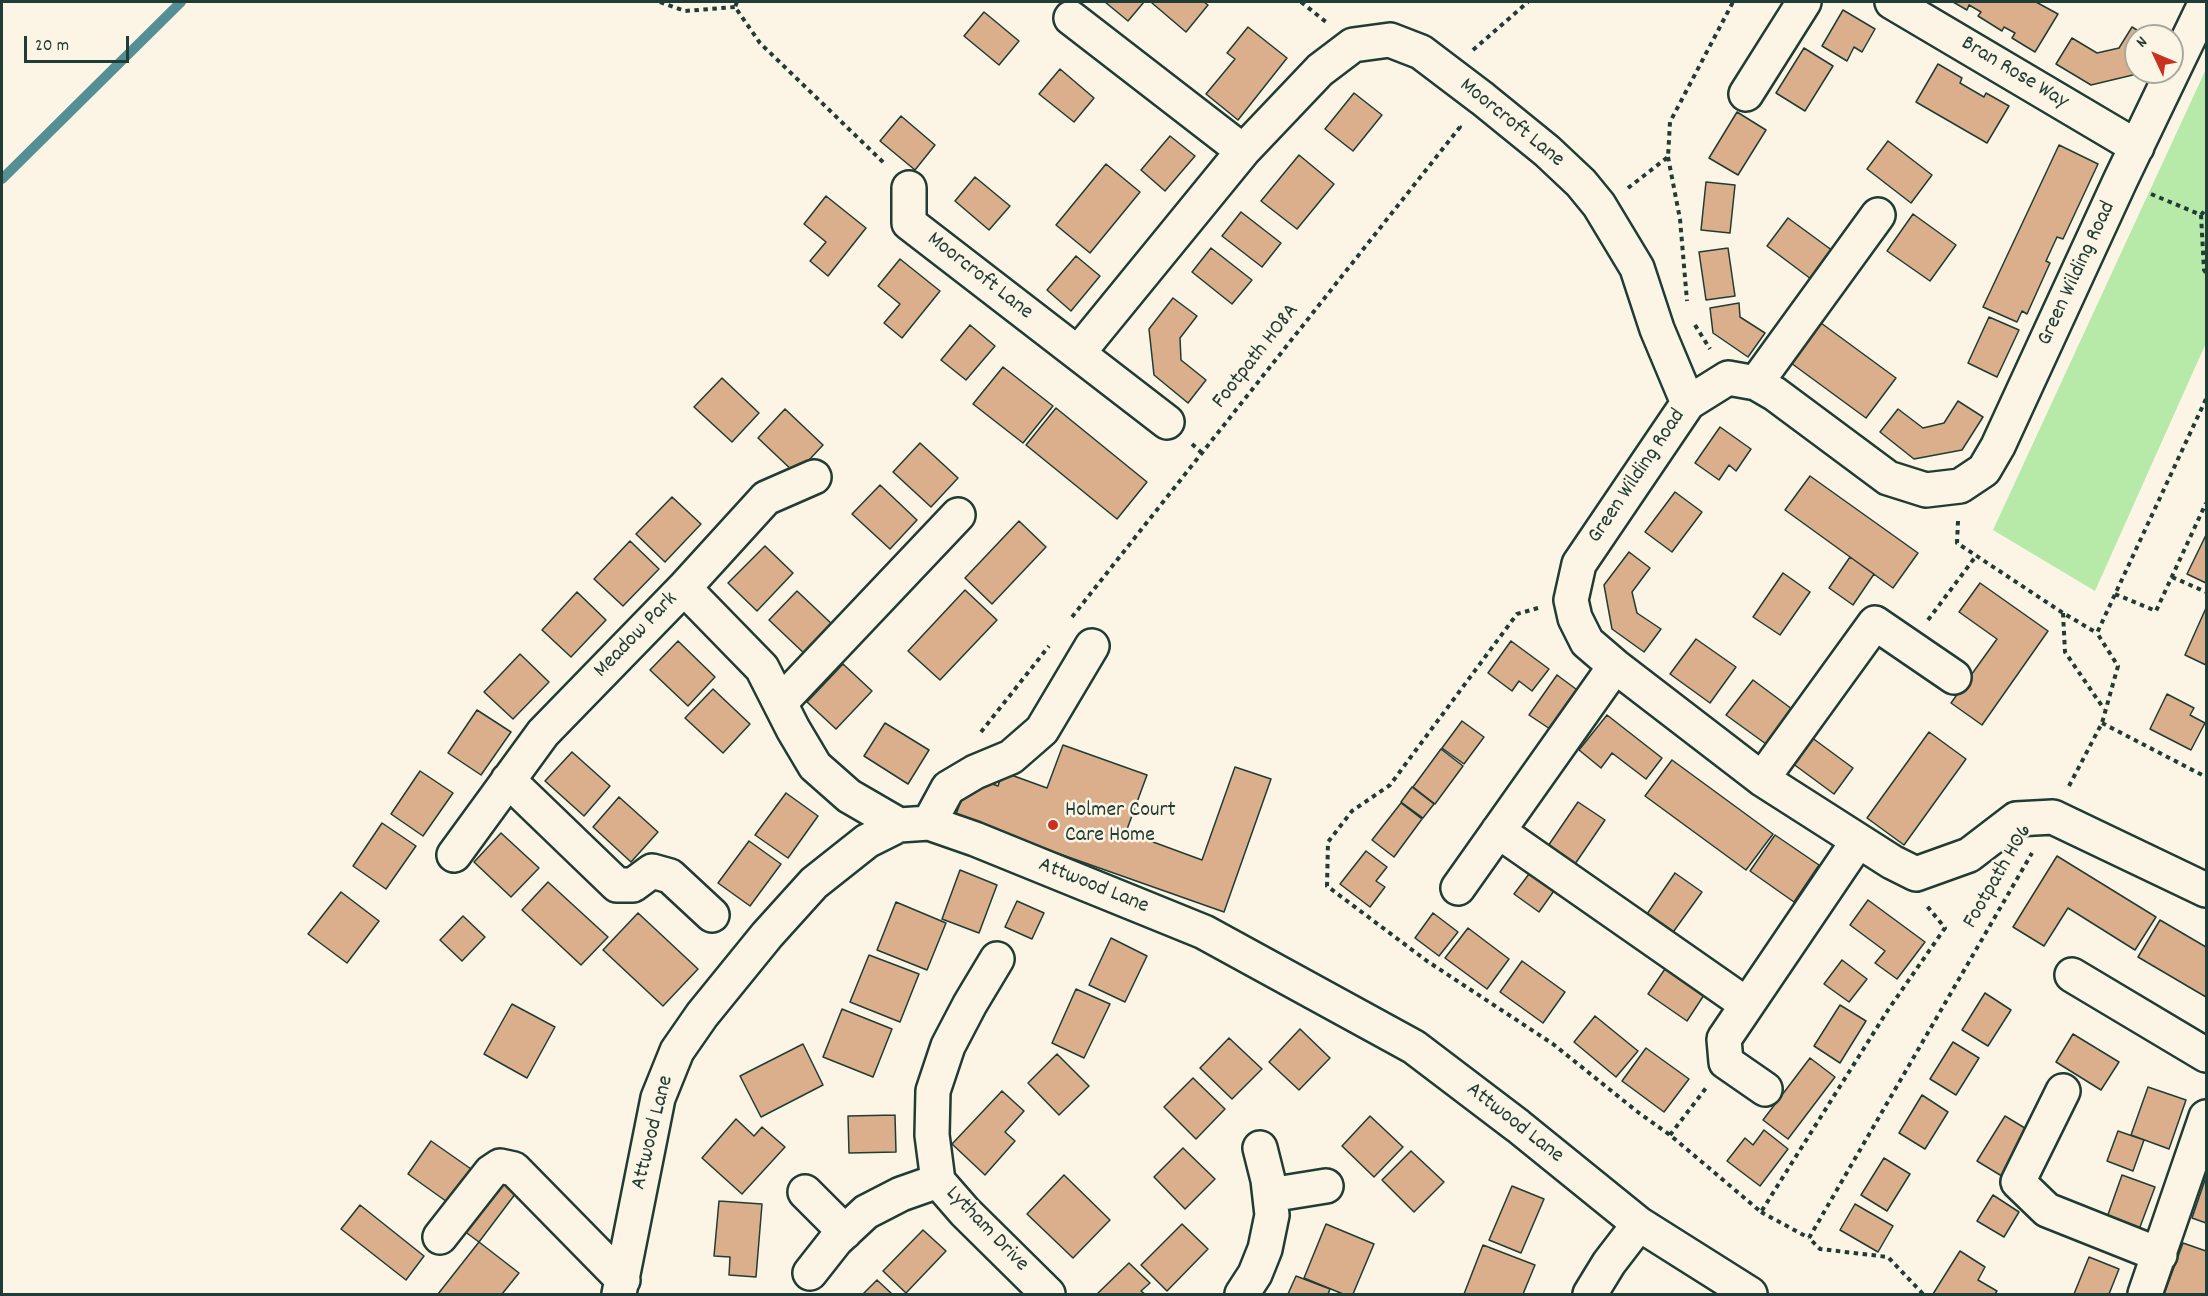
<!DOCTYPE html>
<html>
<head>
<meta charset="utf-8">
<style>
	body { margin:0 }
	#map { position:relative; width:2208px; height:1296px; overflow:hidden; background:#fcf5e5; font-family:Dekko,sans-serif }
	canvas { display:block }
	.frame { position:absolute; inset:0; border:3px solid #1f3d34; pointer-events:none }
	.north { position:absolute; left:2124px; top:24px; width:60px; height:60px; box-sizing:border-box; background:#fcf5e5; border:2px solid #a4ab9e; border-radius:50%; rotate:314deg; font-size:16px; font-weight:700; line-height:24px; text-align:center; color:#1f3d34 }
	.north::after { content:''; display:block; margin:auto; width:21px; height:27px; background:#c8321e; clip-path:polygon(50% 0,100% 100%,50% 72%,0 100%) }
	.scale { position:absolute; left:24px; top:36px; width:105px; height:27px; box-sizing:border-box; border:3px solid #1f3d34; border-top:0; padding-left:8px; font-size:18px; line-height:21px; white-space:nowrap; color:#1f3d34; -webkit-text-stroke:4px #fcf5e5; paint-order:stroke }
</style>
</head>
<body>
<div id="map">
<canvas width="2208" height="1296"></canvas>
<div class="frame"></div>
<div class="north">N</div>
<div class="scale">20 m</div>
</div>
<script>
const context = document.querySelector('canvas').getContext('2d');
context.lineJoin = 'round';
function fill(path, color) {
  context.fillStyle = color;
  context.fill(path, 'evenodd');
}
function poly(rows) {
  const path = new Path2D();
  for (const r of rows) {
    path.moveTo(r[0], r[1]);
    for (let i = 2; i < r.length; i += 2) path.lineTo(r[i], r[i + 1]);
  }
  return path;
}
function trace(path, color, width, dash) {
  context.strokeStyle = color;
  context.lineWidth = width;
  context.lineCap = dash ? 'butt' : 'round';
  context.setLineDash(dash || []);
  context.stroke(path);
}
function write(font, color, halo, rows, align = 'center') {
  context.font = font + ' Dekko,sans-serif';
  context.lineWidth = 5;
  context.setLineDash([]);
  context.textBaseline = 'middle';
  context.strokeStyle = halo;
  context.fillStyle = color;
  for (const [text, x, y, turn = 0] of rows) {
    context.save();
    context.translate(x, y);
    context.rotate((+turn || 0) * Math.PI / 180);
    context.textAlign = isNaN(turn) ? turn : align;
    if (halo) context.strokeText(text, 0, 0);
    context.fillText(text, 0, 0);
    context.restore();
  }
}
const green = poly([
	[2206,69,2206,343,2095,591,1993,530]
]);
const stream = poly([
	[2,179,181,2]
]);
const building = poly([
	[1105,2,1144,2,1128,21,1105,2],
	[1153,2,1204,2,1208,5,1186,32,1152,3,1153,2],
	[1953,2,2036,2,2058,14,2035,52,2012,38,2015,33,2004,27,2002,31,1978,16,1981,12,1969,5,1967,10,1953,2],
	[1843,10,1875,29,1862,52,1854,47,1847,61,1822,46,1843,10],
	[984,12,1019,41,999,65,964,36,984,12],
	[1248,27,1287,58,1238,120,1206,94,1235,59,1227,53,1248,27],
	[2132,27,2147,36,2136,36,2137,74,2091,85,2056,64,2072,38,2097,53,2119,48,2132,27],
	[1804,48,1833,66,1805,111,1776,93,1804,48],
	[1938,64,1962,78,1960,83,1984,97,1986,93,2009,106,1987,143,1916,102,1938,64],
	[1060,69,1094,98,1074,122,1039,94,1060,69],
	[1354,93,1382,115,1353,151,1325,129,1354,93],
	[1737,112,1766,130,1738,175,1709,158,1737,112],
	[901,116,935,145,915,170,880,141,901,116],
	[1170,136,1195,156,1165,191,1141,170,1170,136],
	[1888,141,1932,175,1911,203,1867,169,1888,141],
	[2059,145,2098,164,2063,239,2057,237,2046,261,2050,263,2027,314,2022,311,2017,322,1983,307,2059,145],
	[1299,155,1334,184,1297,229,1261,201,1299,155],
	[1106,164,1140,192,1090,253,1056,225,1106,164],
	[975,177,1010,206,989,230,955,201,975,177],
	[1706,182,1735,185,1730,233,1701,230,1706,182],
	[826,196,866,228,828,276,810,261,826,242,804,224,826,196],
	[1241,212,1281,243,1262,267,1222,236,1241,212],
	[1913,214,1956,245,1930,281,1887,251,1913,214],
	[1788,218,1833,251,1811,279,1767,246,1788,218],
	[1211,248,1252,280,1232,304,1192,272,1211,248],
	[1728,248,1735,296,1706,300,1699,252,1728,248],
	[1076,256,1100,276,1071,311,1047,290,1076,256],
	[900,259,940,291,902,338,884,323,900,304,878,286,900,259],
	[1173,298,1197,316,1180,338,1181,360,1206,380,1188,403,1154,375,1149,329,1173,298],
	[1739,303,1740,317,1765,333,1748,357,1713,333,1710,308,1739,303],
	[1989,317,2019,330,1997,377,1968,363,1989,317],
	[1821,323,1896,378,1866,418,1791,363,1821,323],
	[970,325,995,346,966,380,941,360,970,325],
	[1003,367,1053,406,1023,443,973,404,1003,367],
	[722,378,759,413,732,442,694,407,722,378],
	[1958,401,1983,417,1962,450,1914,459,1880,432,1898,409,1923,428,1944,423,1958,401],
	[1056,408,1147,482,1117,519,1026,445,1056,408],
	[785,409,823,445,796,474,758,438,785,409],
	[1720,427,1751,449,1736,471,1729,465,1719,480,1695,463,1720,427],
	[920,443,958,478,931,507,893,472,920,443],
	[1810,476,1918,553,1893,588,1785,510,1810,476],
	[880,485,917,520,890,549,852,514,880,485],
	[1675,492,1702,512,1672,552,1645,532,1675,492],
	[672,497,701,524,665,562,636,534,672,497],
	[1019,521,1046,547,992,604,965,578,1019,521],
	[2206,535,2206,583,2187,574,2206,535],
	[630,541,659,569,623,606,594,579,630,541],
	[765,546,793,573,757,611,728,583,765,546],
	[1629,552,1650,568,1632,592,1637,613,1661,629,1644,652,1612,629,1604,585,1629,552],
	[1850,557,1874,574,1853,605,1829,588,1850,557],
	[1783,573,1810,592,1780,635,1753,617,1783,573],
	[1980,583,2048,631,1982,725,1951,703,1997,639,1959,612,1980,583],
	[965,590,997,620,940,680,908,651,965,590],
	[797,591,834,626,807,656,769,620,797,591],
	[577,592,606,620,571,657,542,630,577,592],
	[2206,608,2206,665,2185,655,2206,608],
	[1696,639,1736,667,1710,703,1670,674,1696,639],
	[678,641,715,677,688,706,650,670,678,641],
	[1511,641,1549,669,1532,691,1519,681,1512,691,1488,673,1511,641],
	[520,654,549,682,513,719,484,692,520,654],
	[843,664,872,691,836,729,807,702,843,664],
	[1557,675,1580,692,1553,731,1529,715,1557,675],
	[1753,680,1792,709,1766,744,1726,715,1753,680],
	[713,689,750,724,723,753,685,718,713,689],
	[2167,694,2194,708,2190,715,2205,723,2191,750,2150,729,2167,694],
	[477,710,511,732,481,775,448,753,477,710],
	[1607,715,1662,758,1646,779,1612,753,1601,768,1579,750,1607,715],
	[1462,721,1484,737,1464,764,1442,748,1462,721],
	[885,723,929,750,908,784,864,756,885,723],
	[1929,732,1966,759,1904,845,1867,818,1929,732],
	[1811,737,1853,768,1834,794,1792,763,1811,737],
	[1063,745,1147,775,1126,832,1202,860,1235,767,1271,779,1224,912,955,817,970,776,998,786,1003,772,1047,788,1063,745],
	[1441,749,1463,766,1435,804,1413,787,1441,749],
	[572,752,610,786,584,816,545,781,572,752],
	[1672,760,1773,834,1746,870,1645,796,1672,760],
	[420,771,453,793,423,836,391,814,420,771],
	[1412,787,1434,804,1423,818,1401,802,1412,787],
	[786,793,818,816,788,858,755,835,786,793],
	[619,797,658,832,631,862,593,827,619,797],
	[1578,802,1605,820,1575,864,1548,846,1578,802],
	[1401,803,1422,819,1394,857,1372,840,1401,803],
	[382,823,416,846,386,889,353,866,382,823],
	[501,833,539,868,511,897,474,862,501,833],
	[1775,835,1819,865,1794,902,1750,871,1775,835],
	[749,841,781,864,750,906,718,883,749,841],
	[1366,851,1387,867,1376,881,1385,887,1370,907,1340,884,1366,851],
	[2057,856,2156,917,2135,950,2068,908,2044,946,2013,927,2057,856],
	[960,870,997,885,979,933,942,919,960,870],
	[1532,870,1556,888,1539,912,1514,894,1532,870],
	[1675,873,1702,892,1671,935,1645,917,1675,873],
	[548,882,608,937,581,965,522,910,548,882],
	[341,892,379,921,347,963,308,934,341,892],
	[1868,900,1925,942,1897,979,1875,963,1885,951,1850,925,1868,900],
	[1017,901,1044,913,1032,939,1005,927,1017,901],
	[896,902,946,923,927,970,877,950,896,902],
	[638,913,698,969,663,1006,603,950,638,913],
	[1433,913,1458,932,1439,956,1415,938,1433,913],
	[463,916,485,937,462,961,440,940,463,916],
	[2160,920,2206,947,2206,997,2138,957,2160,920],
	[1468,928,1509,959,1487,989,1445,958,1468,928],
	[1111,938,1147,956,1125,1002,1089,985,1111,938],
	[869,955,919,974,900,1022,850,1002,869,955],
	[1842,960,1867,979,1849,1002,1824,984,1842,960],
	[1522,961,1565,992,1543,1023,1500,992,1522,961],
	[1667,966,1706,992,1687,1021,1648,994,1667,966],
	[1076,989,1110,1004,1084,1058,1052,1043,1076,989],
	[1985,993,2011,1010,1988,1046,1962,1030,1985,993],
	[512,1004,555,1027,527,1078,484,1054,512,1004],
	[1840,1005,1866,1021,1840,1063,1814,1046,1840,1005],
	[842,1009,892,1029,873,1077,823,1057,842,1009],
	[1595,1016,1638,1051,1616,1077,1574,1042,1595,1016],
	[1300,1029,1330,1058,1299,1090,1269,1062,1300,1029],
	[2073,1034,2119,1062,2101,1090,2056,1062,2073,1034],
	[1229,1038,1262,1069,1232,1099,1200,1068,1229,1038],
	[1953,1042,1979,1058,1956,1095,1930,1079,1953,1042],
	[803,1044,823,1085,761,1117,740,1076,803,1044],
	[1646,1048,1689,1079,1664,1112,1622,1081,1646,1048],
	[1057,1054,1089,1086,1059,1115,1028,1083,1057,1054],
	[1810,1058,1835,1077,1788,1139,1763,1120,1810,1058],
	[1193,1078,1225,1109,1196,1139,1164,1107,1193,1078],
	[2148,1087,2186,1100,2169,1149,2131,1135,2148,1087],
	[1002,1091,1024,1111,1005,1132,1015,1141,985,1175,952,1144,1002,1091],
	[1922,1095,1948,1112,1925,1149,1899,1133,1922,1095],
	[895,1115,896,1152,849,1153,848,1116,895,1115],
	[1370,1116,1403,1147,1374,1177,1342,1146,1370,1116],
	[2005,1116,2033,1133,2005,1178,1977,1161,2005,1116],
	[736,1119,754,1136,762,1127,785,1147,742,1194,702,1158,736,1119],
	[1764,1130,1788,1149,1760,1186,1727,1161,1745,1138,1753,1145,1764,1130],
	[2118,1131,2144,1140,2133,1171,2107,1161,2118,1131],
	[431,1141,474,1171,450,1204,408,1174,431,1141],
	[1183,1148,1215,1179,1185,1209,1154,1177,1183,1148],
	[1411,1151,1444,1182,1414,1212,1382,1180,1411,1151],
	[1884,1158,1910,1174,1887,1211,1861,1195,1884,1158],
	[1064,1175,1110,1220,1073,1258,1027,1214,1064,1175],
	[2122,1175,2155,1187,2137,1235,2105,1223,2122,1175],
	[2206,1177,2206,1223,2192,1218,2206,1177],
	[501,1182,516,1193,479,1242,464,1231,501,1182],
	[1512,1186,1544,1199,1521,1253,1489,1240,1512,1186],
	[1993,1195,2019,1212,2004,1237,1977,1221,1993,1195],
	[719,1201,762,1204,756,1277,729,1275,730,1257,714,1256,719,1201],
	[1855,1204,1893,1226,1878,1252,1840,1230,1855,1204],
	[360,1205,424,1256,406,1280,341,1229,360,1205],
	[1182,1224,1208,1249,1167,1291,1141,1265,1182,1224],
	[1326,1224,1374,1244,1353,1294,1343,1294,1304,1278,1326,1224],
	[923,1230,946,1251,906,1293,883,1271,923,1230],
	[479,1242,519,1273,502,1294,438,1294,479,1242],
	[2183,1243,2206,1251,2206,1294,2164,1294,2183,1243],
	[1483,1245,1535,1265,1523,1294,1464,1294,1483,1245],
	[1960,1251,1985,1267,1978,1280,1997,1291,1995,1294,1933,1294,1960,1251],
	[2089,1257,2119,1269,2109,1294,2074,1294,2089,1257],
	[1129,1263,1150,1283,1141,1291,1145,1294,1097,1294,1129,1263],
	[1296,1276,1330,1289,1328,1294,1288,1294,1296,1276],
	[877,1280,892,1294,863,1294,877,1280]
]);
const path = poly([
	[660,2,685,11,735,7],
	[737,2,735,7,760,43,885,164],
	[1301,2,1326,22],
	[1473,50,1528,2],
	[1668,157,1680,219,1687,301],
	[1628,188,1668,157,1670,122,1733,2],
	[2151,194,2201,215,2204,270,2206,273],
	[2201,215,2206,209],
	[1695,325,1710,349],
	[1192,444,1203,454],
	[1958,521,1957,543,2063,613,2097,633],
	[2172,577,2206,592],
	[2115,594,2156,611,2206,503],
	[1538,608,1517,614,1390,785,1352,811,1328,842,1327,886,1427,961,1553,1044,1639,1113,1670,1135,1761,1212,1888,1010,1945,928,1927,906],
	[2063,613,2065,652,2104,709],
	[1072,617,1460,127,1457,125],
	[1928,620,1976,556],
	[2102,723,2206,777],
	[981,732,1049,646],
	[2069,786,2102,723,2118,666,2097,633,2206,399],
	[1670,1135,1706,1088],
	[1761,1212,1809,1238],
	[1923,1294,1888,1257,1820,1249,1809,1238,2032,853]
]);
const minor = poly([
	[1892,2,2137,147],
	[2206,2,2120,181,1998,446,1984,470,1960,486,1926,490,1888,478,1775,394,1756,383,1728,378,1688,403,1579,564,1571,600,1575,618,1587,642,1615,666,1762,779,1892,862,1916,874,1969,855,2016,819,2053,817,2206,890],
	[1071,18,1243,151],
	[1746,94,1804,2],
	[909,188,909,223,1167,422],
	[1078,353,1243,151,1320,70,1353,45,1390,40,1421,52,1483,99,1547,151,1581,183,1599,205,1637,268,1657,329,1688,403],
	[1756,383,1878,215],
	[684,588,766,498,814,477],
	[780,703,958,515],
	[1762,779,1875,623,1954,677],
	[508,780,617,885,633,885,652,871,670,876,712,915],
	[929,823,948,788,975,772,1011,757,1042,730,1092,646],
	[1498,831,1746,1004],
	[454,855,543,733,684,588,762,668,793,729,815,766,849,796,899,825],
	[1458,888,1615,666],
	[997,959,970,1004,948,1046,933,1091,932,1135,938,1181,965,1212,1048,1294],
	[2072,975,2206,1055],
	[1765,1089,1726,1062,1724,1039,1858,841],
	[2063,1091,2018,1182,2047,1210,2160,1255],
	[805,1192,845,1232],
	[1270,1195,1326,1186],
	[440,1237,491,1172,500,1166,514,1169,623,1280],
	[810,1273,836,1240,866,1212,901,1194,938,1181],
	[619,1294,658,1098,677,1051,702,1015,767,935,814,883,867,841,899,825,929,823,975,839,1204,932,1414,1047,1518,1126,1639,1224,1750,1294],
	[1242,1294,1255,1274,1265,1249,1272,1215,1268,1180,1260,1148],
	[1590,1294,1609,1263,1639,1224],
	[2145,1294,2206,1117]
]);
const markers = [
	[1053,825,6,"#c8321e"]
];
const streetNames = [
	["Bran Rose Way",2014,74,31],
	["Moorcroft Lane",1511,124,39],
	["Green Wilding Road",2078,274,-65],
	["Moorcroft Lane",979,277,38],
	["Footpath HO8A",1257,357,-52],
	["Green Wilding Road",1638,477,-56],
	["Meadow Park",637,636,-46],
	["Footpath HO6",1999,877,-60],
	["Attwood Lane",1093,887,22],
	["Attwood Lane",1514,1124,38],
	["Attwood Lane",654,1133,-76],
	["Lytham Drive",986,1230,46]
];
const poiNames = [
	["Holmer Court",1065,812],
	["Care Home",1065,837]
];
fill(green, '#b7e9a9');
trace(stream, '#558f96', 10);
fill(building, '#dbae8c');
trace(building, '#1f3d34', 1.5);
trace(minor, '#1f3d34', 38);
trace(path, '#1f3d34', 4, [4.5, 4.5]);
trace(minor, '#fcf5e5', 33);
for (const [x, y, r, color] of markers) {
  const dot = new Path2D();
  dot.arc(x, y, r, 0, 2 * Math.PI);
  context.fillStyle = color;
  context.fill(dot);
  trace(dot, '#fcf5e5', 2);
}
write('22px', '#1f3d34', '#fcf5e5', streetNames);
write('22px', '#1f3d34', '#fcf5e5', poiNames, 'left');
</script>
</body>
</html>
